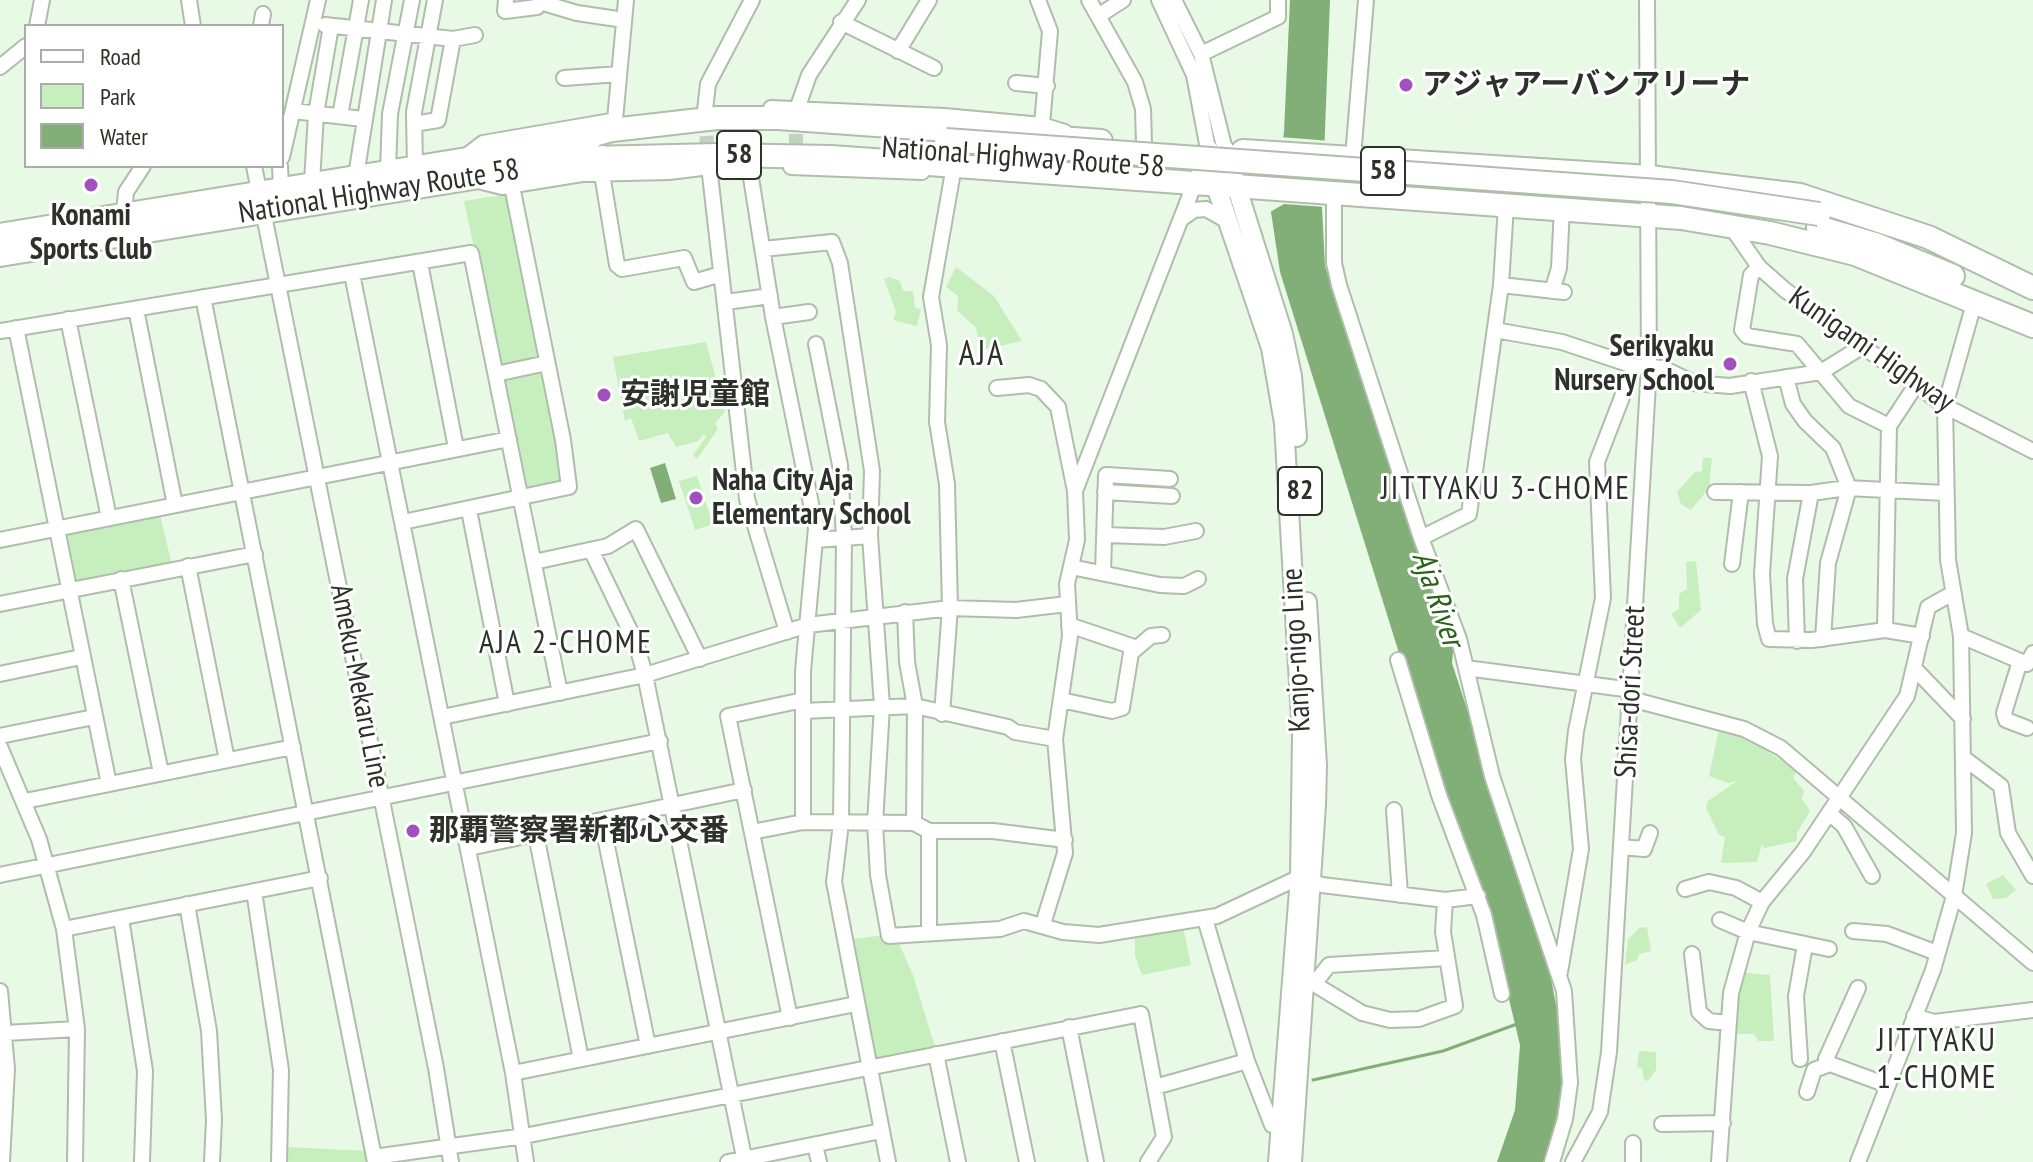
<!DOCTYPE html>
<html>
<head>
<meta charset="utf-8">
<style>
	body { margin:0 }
	#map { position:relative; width:2033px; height:1162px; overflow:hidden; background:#e8f9e5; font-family:"PT Sans Narrow",sans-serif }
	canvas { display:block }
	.legend { position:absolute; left:24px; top:24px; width:260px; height:144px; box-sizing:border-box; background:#fff; border:2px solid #abadaa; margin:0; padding:10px 14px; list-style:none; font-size:24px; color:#2c322a }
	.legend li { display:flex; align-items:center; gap:16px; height:40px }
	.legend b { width:40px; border:2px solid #abadaa }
</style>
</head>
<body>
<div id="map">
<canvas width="2033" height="1162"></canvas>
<ul class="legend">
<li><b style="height:10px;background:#fff"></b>Road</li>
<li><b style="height:22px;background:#c7efbe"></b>Park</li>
<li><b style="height:22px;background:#82af78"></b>Water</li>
</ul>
</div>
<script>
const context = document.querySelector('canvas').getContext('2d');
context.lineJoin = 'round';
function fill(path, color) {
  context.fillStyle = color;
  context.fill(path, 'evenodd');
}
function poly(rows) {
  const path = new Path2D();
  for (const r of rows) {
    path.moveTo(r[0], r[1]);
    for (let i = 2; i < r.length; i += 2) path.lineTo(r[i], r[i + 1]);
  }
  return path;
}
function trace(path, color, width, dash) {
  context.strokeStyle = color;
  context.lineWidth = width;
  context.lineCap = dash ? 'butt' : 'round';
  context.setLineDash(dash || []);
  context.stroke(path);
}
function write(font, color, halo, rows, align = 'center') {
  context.font = font + ' "PT Sans Narrow","Noto Sans JP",sans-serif';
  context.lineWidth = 6;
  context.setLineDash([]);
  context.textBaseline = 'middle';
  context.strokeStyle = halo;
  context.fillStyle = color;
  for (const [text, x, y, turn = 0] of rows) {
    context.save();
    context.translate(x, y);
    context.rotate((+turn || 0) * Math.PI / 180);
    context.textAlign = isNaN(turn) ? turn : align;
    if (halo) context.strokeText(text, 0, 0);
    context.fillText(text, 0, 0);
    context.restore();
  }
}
const green = poly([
	[509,194,565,485,526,492,464,201],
	[956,267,994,296,1022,341,981,350,976,328,957,310,958,296,946,287],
	[889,277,900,281,903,291,913,291,915,308,921,309,917,326,893,320,896,312,884,279],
	[706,342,725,412,715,423,718,429,697,459,693,455,706,437,704,434,698,441,676,447,668,433,639,441,631,418,625,421,613,357],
	[1703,458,1712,458,1709,488,1691,510,1681,504,1677,492,1695,472,1702,471],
	[697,476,713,524,695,530,679,481],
	[160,515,171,561,167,565,74,584,64,531],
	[1696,561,1701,610,1680,628,1671,614,1679,609,1679,594,1687,589,1686,562],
	[1719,729,1749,739,1749,746,1750,740,1797,771,1793,778,1804,791,1802,799,1810,811,1797,833,1797,841,1764,848,1762,844,1757,862,1721,863,1725,837,1719,835,1706,808,1708,801,1737,781,1728,783,1709,776],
	[2003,875,2016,890,2006,898,1993,899,1986,884],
	[1183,927,1191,965,1142,975,1135,956,1135,934],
	[1647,927,1651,951,1639,954,1637,960,1625,965,1628,939,1639,928],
	[886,935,897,939,913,975,935,1047,876,1059,853,939],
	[1738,972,1770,975,1774,1041,1758,1041,1754,1034,1733,1034],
	[1639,1051,1656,1052,1656,1070,1648,1081,1644,1080,1642,1068,1637,1067],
	[285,1147,369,1151,370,1162,284,1162]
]);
const water = poly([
	[1290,0,1330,0,1322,208,1325,266,1454,641,1452,663,1546,952,1563,1042,1562,1095,1545,1162,1497,1162,1515,1110,1520,1045,1501,966,1439,781,1280,272,1271,212,1284,132],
	[665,463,676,499,661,503,650,468]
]);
const pier = poly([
	[1280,137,1330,141,1325,207,1284,204,1270,212]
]);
const stream = poly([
	[1313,1080,1443,1051,1517,1024]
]);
const minorTunnel = poly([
	[796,113,796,163],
	[705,115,708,162]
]);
const minor = poly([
	[189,0,193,26],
	[506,0,505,11,537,7,540,2,577,13,624,20],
	[1038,0,1050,31,1042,125],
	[1089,0,1135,82,1143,109,1144,144],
	[1174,0,1201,54,1225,150],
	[1098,16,1123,0],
	[841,22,934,68],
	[325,25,453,39],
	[37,26,42,0],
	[261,26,263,14],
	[898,51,929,0],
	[1201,54,1278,17,1278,0],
	[0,67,26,46],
	[564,78,619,74],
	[1016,83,1047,86],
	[771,108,944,116,1042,125,1065,132],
	[705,110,708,84,752,0],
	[293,111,363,119],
	[796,112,809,75,858,0],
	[340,116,361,0],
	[615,120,626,0],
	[414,124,438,120,453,39,475,35],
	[466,156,483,143,611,121],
	[282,157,318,0],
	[1353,157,1366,0],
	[749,165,773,317,816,528,803,671,803,822],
	[254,166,436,1068,451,1162],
	[280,166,281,187],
	[709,166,747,499,787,632],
	[415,167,414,112,435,0],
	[791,167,922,172],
	[388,171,390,114,412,0],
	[602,174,617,265,622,269,684,258,694,282,721,274],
	[356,176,384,0],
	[474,180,502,187,582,174,669,172,726,165],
	[312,182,316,114,331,26],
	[1334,192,1334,263,1339,285,1421,538,1459,639,1492,776,1564,991,1570,1083,1565,1119,1552,1162],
	[124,212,126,192,143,166],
	[1181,219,1194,210,1206,209,1229,222],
	[1730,225,1759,267,1785,290,1945,406,2033,451],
	[763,249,832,242,840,263,872,471,870,536,882,706,875,823,878,875,889,936,1000,929,1024,921,1063,932,1099,935,1217,916,1300,877,1322,885,1445,900,1443,932,1455,1006,1419,1019,1390,1020,1362,1013,1314,984],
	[420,263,456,448],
	[1759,267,1751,275,1742,330,1747,336,1797,344,1849,406,1889,426],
	[352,274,513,1073,526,1162],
	[1501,285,1564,292],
	[1552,291,1559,268,1562,208],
	[203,297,375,1162],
	[726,302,770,296],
	[136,309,175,505],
	[773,317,809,312],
	[68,319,109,518],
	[16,328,109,784],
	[1495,330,1562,342,1634,366],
	[0,331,471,253,560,693],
	[816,344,840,465,844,538,841,823,834,882,888,1162],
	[496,374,547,363],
	[1786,377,1793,404,1805,421,1833,448,1849,488,1828,563,1823,639],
	[1751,381,1770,456,1762,574,1765,624,1769,639,1812,640,1885,630,1922,636],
	[997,388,1029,385,1041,389,1058,407,1075,491],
	[1105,492,1172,496],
	[1715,492,1811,493,1847,488,1945,493],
	[469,510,507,704],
	[403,522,569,487,563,440,512,186],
	[1105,535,1164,537,1196,531],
	[1421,538,1469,514,1501,285,1506,205],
	[0,540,509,439],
	[816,540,870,536],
	[591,550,636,643,645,675,745,1162],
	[534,562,608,546,636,529,700,659],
	[1732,564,1741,492],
	[188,566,227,760],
	[1071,567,1160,585,1184,586,1198,579],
	[1103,572,1106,475,1170,479],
	[121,579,161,773],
	[0,604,255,554],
	[905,612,907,662,915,706,914,823],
	[1069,625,1134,647],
	[1885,630,1889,426,1916,385],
	[1961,636,2020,661,2004,713,2006,720,2027,728],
	[1797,641,1795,579,1811,493],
	[1398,660,1439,795,1484,915,1502,994],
	[2020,661,2027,664,2033,653],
	[1466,668,1632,690],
	[1915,669,1963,719],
	[0,674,81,657],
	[1631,699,1744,729,1781,748,2033,963],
	[1061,700,1112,711,1122,708,1131,653,1151,636,1162,635],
	[803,711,915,706,1008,727,1015,732,1055,739],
	[942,714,950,608,947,484,937,422,939,345,931,297,954,166],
	[442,717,645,675,808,625,950,608,1016,610,1067,604],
	[0,736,94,717],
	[0,747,39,839,64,929,77,1029,75,1162],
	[1965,759,2001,786,2008,833,2033,876],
	[25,801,293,747],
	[1394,810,1400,895],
	[1830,814,1844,826,1872,876],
	[602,822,648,1046],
	[752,832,803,822,914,823,929,831,993,831,1065,840],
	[536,835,581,1059],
	[1621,847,1644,849,1650,833],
	[469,848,744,790],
	[0,875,660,741],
	[1685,889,1709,882,1736,888,1762,902],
	[254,891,281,1070,279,1162],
	[1445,900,1478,896],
	[187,904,209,1031,214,1120,212,1162],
	[121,918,145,1071,142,1162],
	[1205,919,1247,1061,1272,1125,1287,1127],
	[1720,920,1748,932,1829,949],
	[1043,924,1065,853,1055,739,1070,636,1067,584,1077,540,1075,491,1208,149,1194,75,1159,0],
	[64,929,320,878],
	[1853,931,1887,934,1937,953],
	[929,933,929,831],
	[1692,954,1699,1012,1709,1021,1729,1023],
	[1560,972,1581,849,1573,759,1576,731,1603,598,1597,462,1634,366,1663,368,1694,383,1730,386,1821,372,1863,346],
	[1306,980,1314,984,1329,965,1447,958],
	[1858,988,1826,1059,1830,1064,1887,1085],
	[0,991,7,1069,2,1162],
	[1914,1016,1934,1022,2033,1010],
	[790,1018,728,716,803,700],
	[1069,1027,1096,1162],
	[5,1033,77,1029],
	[1002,1041,1027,1162],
	[936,1054,958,1162],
	[1800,1059,1796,996,1805,945],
	[513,1073,856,1004],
	[1155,1087,1247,1061],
	[1807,1092,1814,1070,1830,1064],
	[1662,1124,1723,1123],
	[815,1145,819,1162],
	[374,1157,524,1136,1141,1014,1164,1137,1148,1162],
	[728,1162,881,1131],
	[1573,1162,1600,1112,1609,1052,1649,366,1647,0],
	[1633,1162,1633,1143],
	[1719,1162,1731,993,1748,932,1762,902,1803,852,1907,696,1928,607,1953,593],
	[1858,1162,1933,970,1954,896,1964,833,1961,636,1948,560,1945,406,1975,300]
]);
const major = poly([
	[1208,149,1216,186,1271,348,1284,423,1302,736,1300,877,1278,1162],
	[1225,150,1283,334,1292,376,1297,437],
	[1292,1162,1316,805,1317,765,1307,602]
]);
const highway = poly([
	[576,140,612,130,717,118,778,118,1101,141],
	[1243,151,1649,177,1800,195,1928,237,2033,288],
	[589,158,718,155,831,157,1681,218,1770,233,1855,254,2033,326],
	[1818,227,1875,244,1953,276],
	[0,235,590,139],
	[0,255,602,157]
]);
const highwayBridge = poly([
	[946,140,1672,192,1819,214]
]);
const markers = [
	[1406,85,8,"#a24fbf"],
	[91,185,8,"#a24fbf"],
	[1730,364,8,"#a24fbf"],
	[604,395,8,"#a24fbf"],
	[696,498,8,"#a24fbf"],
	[413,831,8,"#a24fbf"]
];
const shields = [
	[739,155,44],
	[1383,171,44],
	[1300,491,44]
];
const shieldNames = [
	["58",739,155],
	["58",1383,171],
	["82",1300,491]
];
const poiNames = [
	["アジャアーバンアリーナ",1422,85],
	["Konami",91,216,"center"],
	["Sports Club",91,250,"center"],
	["Serikyaku",1714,347,"right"],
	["Nursery School",1714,381,"right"],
	["安謝児童館",620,395],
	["Naha City Aja",712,481],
	["Elementary School",712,515],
	["那覇警察署新都心交番",429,831]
];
const streetNames = [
	["National Highway Route 58",1023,158,4],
	["National Highway Route 58",379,192,-9],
	["Kunigami Highway",1871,350,35],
	["Kanjo-nigo Line",1297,650,-93],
	["Ameku-Mekaru Line",359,686,79],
	["Shisa-dori Street",1631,692,-87]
];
const neighbourhoodNames = [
	["JITTYAKU 3-CHOME",1506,490],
	["AJA 2-CHOME",566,644],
	["JITTYAKU",1937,1042],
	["1-CHOME",1937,1079]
];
const waterNames = [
	["Aja River",1437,599,71]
];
const quarterNames = [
	["AJA",982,355]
];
fill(green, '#c7efbe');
fill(water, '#82af78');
fill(pier, '#e8f9e5');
trace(stream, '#82af78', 3);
trace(minorTunnel, '#c2d1c0', 14, [14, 7]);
trace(minor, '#aebeab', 18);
trace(major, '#aebeab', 22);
trace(highway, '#aebeab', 26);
trace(minor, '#fff', 14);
trace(major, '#fff', 18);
trace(highway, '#fff', 22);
trace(highwayBridge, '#aebeab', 26, []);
trace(highwayBridge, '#fff', 22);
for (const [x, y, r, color] of markers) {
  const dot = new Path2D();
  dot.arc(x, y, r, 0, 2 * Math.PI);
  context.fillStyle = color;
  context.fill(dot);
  trace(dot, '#fff', 3);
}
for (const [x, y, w] of shields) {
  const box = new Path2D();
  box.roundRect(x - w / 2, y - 24, w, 48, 6);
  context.fillStyle = '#fff';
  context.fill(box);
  trace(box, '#2c322a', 2);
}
write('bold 28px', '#2c322a', null, shieldNames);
write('bold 30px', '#2c322a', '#fff', poiNames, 'left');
write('30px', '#2c322a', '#fff', streetNames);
context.letterSpacing = '2px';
write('32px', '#2c322a', '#fff', neighbourhoodNames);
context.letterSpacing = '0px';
write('italic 32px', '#286319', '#fff', waterNames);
context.letterSpacing = '2px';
write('34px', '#2c322a', '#fff', quarterNames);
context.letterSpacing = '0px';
</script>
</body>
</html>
